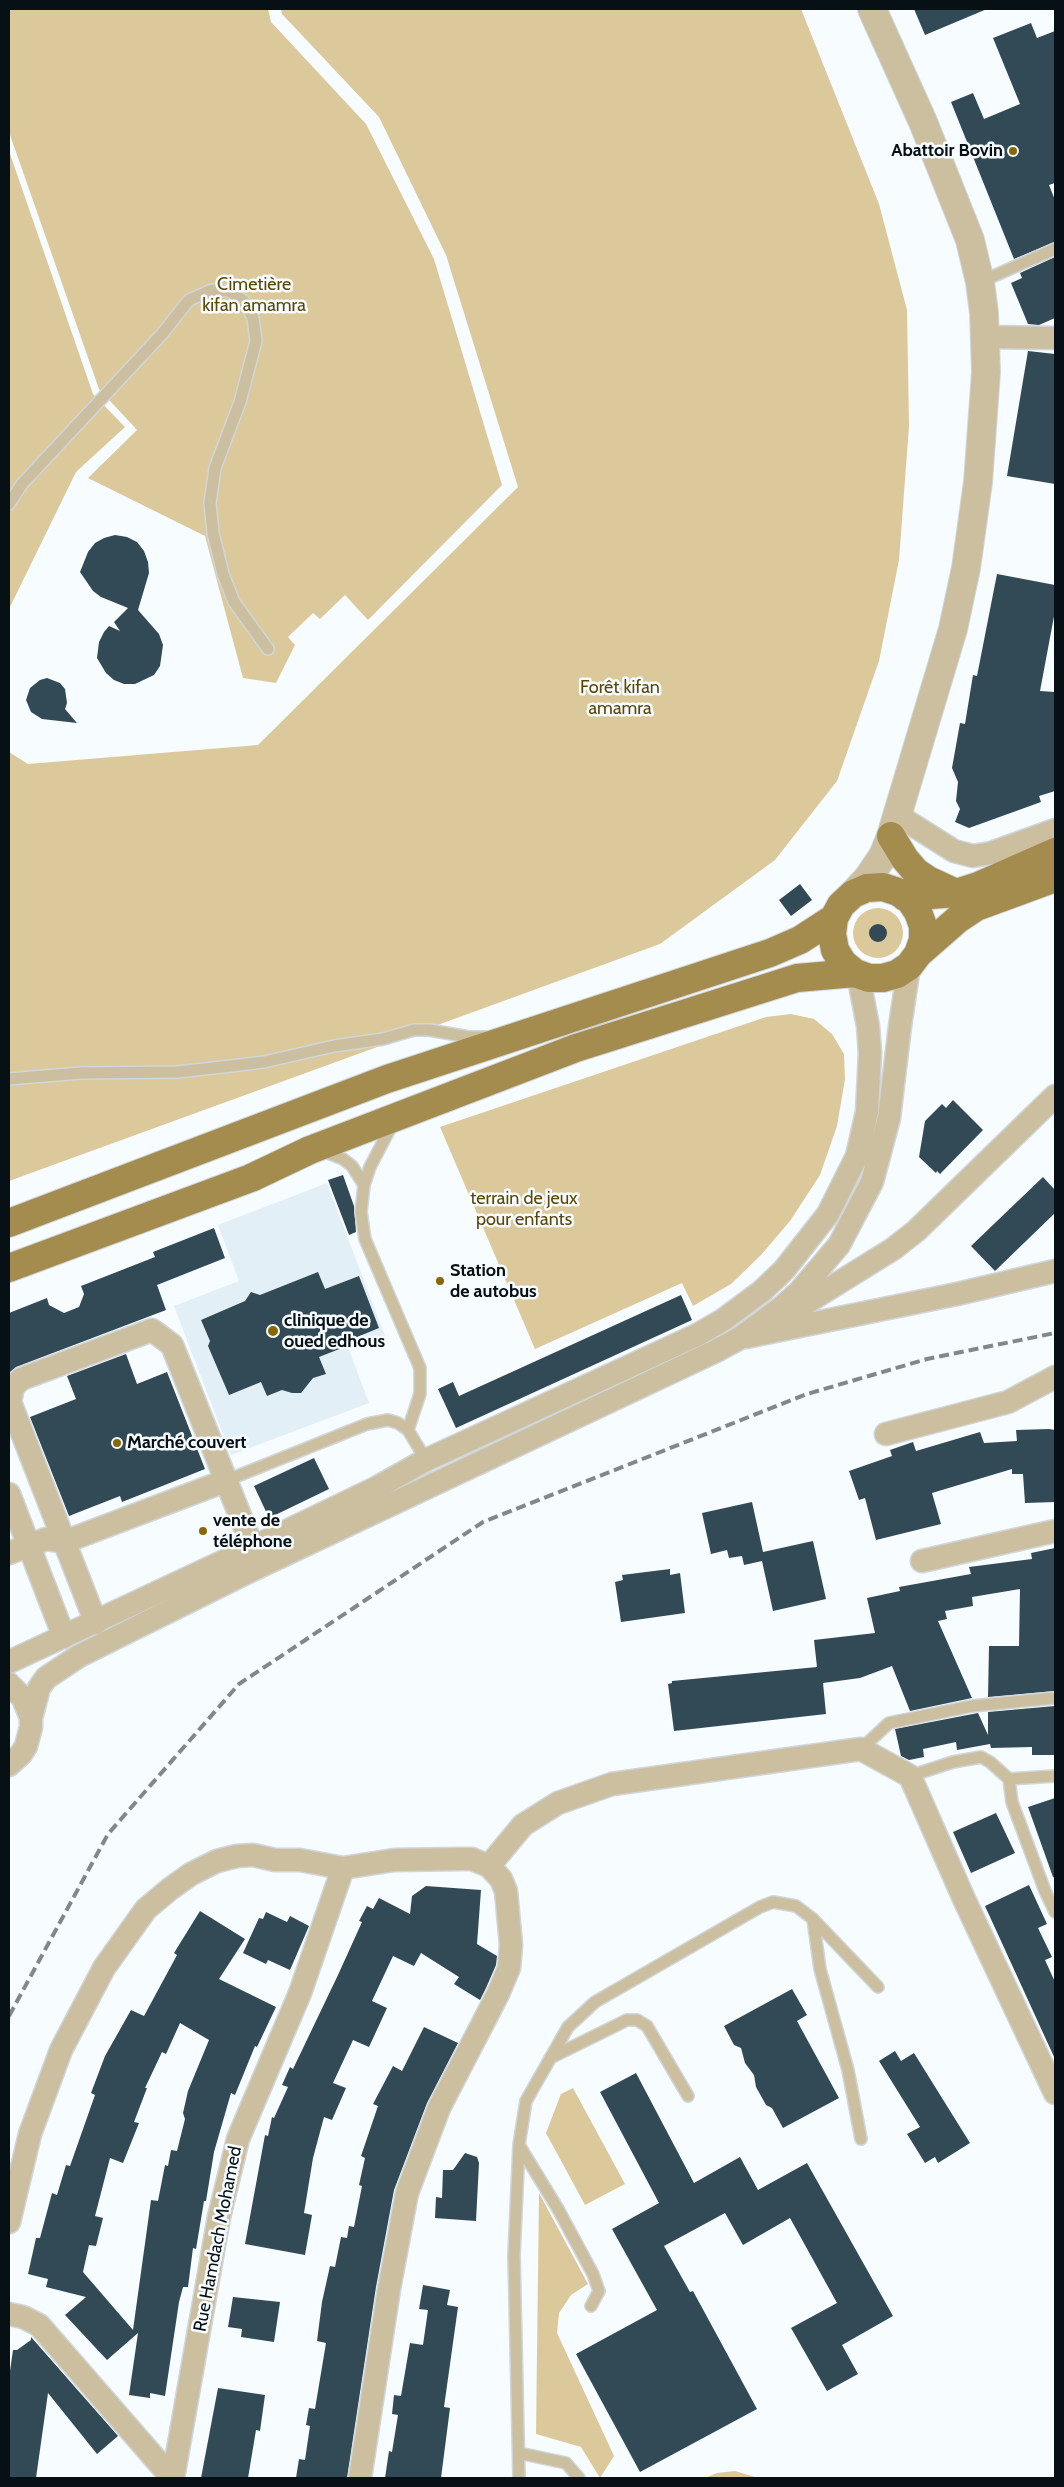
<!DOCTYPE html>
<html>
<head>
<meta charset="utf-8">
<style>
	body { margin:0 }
	#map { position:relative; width:1064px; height:2487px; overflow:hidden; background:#f6fcff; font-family:Cabin,sans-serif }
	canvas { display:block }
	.frame { position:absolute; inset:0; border:10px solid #071115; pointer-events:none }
</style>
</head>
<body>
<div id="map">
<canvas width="1064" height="2487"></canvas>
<div class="frame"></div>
</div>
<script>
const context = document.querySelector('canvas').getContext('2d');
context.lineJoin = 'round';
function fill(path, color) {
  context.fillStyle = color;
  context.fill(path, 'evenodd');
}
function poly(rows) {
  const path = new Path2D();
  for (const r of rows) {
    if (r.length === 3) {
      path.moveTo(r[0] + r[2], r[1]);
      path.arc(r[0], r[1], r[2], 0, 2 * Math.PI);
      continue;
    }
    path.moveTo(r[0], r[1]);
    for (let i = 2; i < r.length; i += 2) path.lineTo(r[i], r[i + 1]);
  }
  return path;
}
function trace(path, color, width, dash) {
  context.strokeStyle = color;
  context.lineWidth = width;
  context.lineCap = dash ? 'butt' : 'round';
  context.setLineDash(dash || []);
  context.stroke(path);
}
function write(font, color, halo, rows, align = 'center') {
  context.font = font + ' Cabin,sans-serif';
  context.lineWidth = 5;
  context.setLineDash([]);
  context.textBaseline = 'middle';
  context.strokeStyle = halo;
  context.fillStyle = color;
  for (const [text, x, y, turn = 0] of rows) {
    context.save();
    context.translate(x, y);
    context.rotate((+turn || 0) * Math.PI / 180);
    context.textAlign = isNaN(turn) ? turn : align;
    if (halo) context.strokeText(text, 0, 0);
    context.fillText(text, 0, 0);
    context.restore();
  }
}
const built = poly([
	[327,1183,385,1336,349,1350,369,1403,231,1455,174,1306,239,1281,218,1225]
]);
const green = poly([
	[9,9,268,9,271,22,366,124,434,259,502,485,368,620,345,595,320,619,313,613,288,637,295,645,276,683,243,678,205,536,88,478,137,430,99,389,9,132],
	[281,9,801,9,879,204,907,310,909,426,899,560,879,661,837,781,775,860,660,944,9,1181,9,752,28,764,258,745,518,487,446,255,379,117,282,14],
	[9,151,93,394,125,427,76,472,9,609],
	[878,933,25],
	[791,1014,814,1019,832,1034,844,1054,845,1079,837,1126,820,1175,790,1221,761,1255,731,1284,693,1306,682,1283,535,1349,440,1127,766,1017],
	[573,2088,625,2184,585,2205,546,2133,561,2094],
	[539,2193,588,2284,571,2295,559,2313,557,2333,614,2456,600,2478,581,2447,536,2434],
	[735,2471,758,2478,705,2478,717,2473]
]);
const building = poly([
	[914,9,987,9,925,35],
	[1031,23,1037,38,1055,31,1055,183,1049,185,1055,200,1055,242,1014,259,951,102,973,93,984,119,1020,104,993,38],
	[1055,257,1055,318,1039,325,1028,324,1011,283,1022,278,1020,273],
	[1028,351,1055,354,1055,484,1007,476],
	[115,535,127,537,137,542,144,551,148,562,149,573,138,610,159,634,163,645,160,666,154,675,135,684,124,684,114,680,106,673,97,658,99,642,104,632,109,626,120,631,114,622,128,608,101,597,93,591,80,572,88,552,95,543,104,538],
	[997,574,1055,585,1055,611,1040,691,1055,692,1055,791,1039,796,1041,802,969,828,955,822,960,809,956,801,958,782,952,768,960,723,965,724,973,675,977,676],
	[47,678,60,683,65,689,67,703,65,709,77,723,42,719,31,712,26,700,30,688,40,680],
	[800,884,812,900,791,916,779,900],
	[878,933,9],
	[953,1100,983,1130,940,1174,937,1171,936,1173,919,1157,925,1121,942,1104,946,1108],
	[343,1175,354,1206,356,1232,349,1235,328,1180],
	[1043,1177,1055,1190,1055,1213,995,1271,971,1246],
	[214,1228,225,1258,157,1285,166,1310,16,1367,9,1373,9,1313,47,1298,49,1305,64,1313,79,1307,84,1294,81,1286,155,1257,153,1252],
	[318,1272,325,1289,359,1276,379,1328,345,1342,347,1346,319,1357,326,1374,313,1378,301,1393,292,1393,282,1390,267,1396,261,1382,229,1395,208,1346,210,1341,201,1320,245,1301,251,1292,260,1295],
	[681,1295,692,1320,456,1428,438,1389,453,1382,459,1396],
	[126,1354,137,1384,167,1372,205,1469,122,1502,120,1496,69,1516,30,1417,76,1399,67,1376],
	[1049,1429,1055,1430,1055,1502,1025,1503,1023,1474,1012,1474,1012,1469,932,1493,941,1524,876,1540,865,1498,859,1500,849,1471,892,1456,890,1450,913,1442,916,1451,980,1432,984,1443,1017,1441,1016,1430],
	[314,1458,329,1489,269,1518,254,1486],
	[752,1502,763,1552,813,1541,826,1599,773,1611,762,1561,744,1565,742,1556,729,1558,727,1550,711,1554,702,1513],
	[1055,1548,1055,1691,988,1697,989,1646,1019,1646,1020,1589,972,1597,973,1606,945,1611,947,1619,938,1621,972,1698,910,1711,892,1666,860,1678,823,1683,826,1714,674,1731,668,1684,672,1683,672,1681,817,1667,814,1640,875,1633,867,1598,900,1591,899,1587,971,1574,969,1567,1032,1559,1031,1553],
	[670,1569,670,1575,680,1573,685,1613,621,1622,615,1582,623,1580,622,1575],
	[1055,1706,1055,1755,1032,1755,1032,1747,991,1748,990,1744,957,1750,956,1742,923,1749,924,1757,909,1760,901,1756,895,1729,978,1713,988,1735,988,1712],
	[1055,1798,1055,1877,1053,1877,1028,1807],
	[996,1813,1015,1853,971,1873,953,1832],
	[1029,1885,1047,1924,1038,1928,1052,1957,1045,1960,1055,1982,1055,2059,985,1906],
	[426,1886,481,1890,477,1944,497,1956,496,1965,486,1988,480,2000,454,1984,459,1977,421,1953,414,1966,393,1956,372,2001,387,2008,369,2047,353,2040,333,2083,346,2088,332,2120,324,2117,313,2158,304,2213,312,2215,305,2255,245,2244,265,2135,268,2136,272,2117,274,2118,288,2087,282,2085,290,2067,293,2069,338,1975,362,1922,359,1921,367,1906,373,1909,379,1898,410,1914,412,1896],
	[200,1911,245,1939,219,1979,276,2007,257,2047,255,2046,235,2095,231,2093,214,2152,206,2201,204,2201,196,2249,193,2248,188,2287,183,2287,179,2302,165,2396,150,2393,150,2398,129,2395,138,2333,107,2360,65,2315,86,2297,46,2287,48,2279,28,2274,36,2238,40,2238,52,2193,57,2195,66,2165,70,2166,95,2095,91,2093,105,2056,131,2010,144,2016,177,1955,174,1953],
	[180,2023,209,2040,188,2091,183,2113,185,2119,177,2151,171,2150,168,2166,165,2165,158,2201,151,2200,133,2330,83,2272,89,2245,96,2246,103,2218,95,2216,110,2158,123,2163,139,2123,134,2122,147,2088,145,2088,162,2052,166,2054],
	[266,1912,287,1922,290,1916,309,1926,290,1970,268,1960,266,1964,243,1953,259,1918,263,1919],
	[792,1989,807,2015,797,2021,839,2098,783,2128,772,2108,766,2105,756,2087,754,2075,745,2063,741,2048,734,2045,724,2026],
	[424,2027,458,2043,427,2103,394,2190,376,2287,347,2478,296,2478,299,2459,305,2460,310,2426,306,2425,309,2408,315,2409,326,2343,317,2341,322,2302,330,2266,335,2267,341,2237,347,2238,349,2226,354,2227,362,2186,359,2185,365,2158,361,2156,378,2106,373,2104,393,2066,402,2071],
	[895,2051,901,2061,914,2053,970,2143,938,2163,935,2157,925,2163,907,2134,920,2127,879,2061],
	[636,2073,694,2183,740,2157,758,2190,807,2163,893,2316,842,2345,858,2374,827,2391,791,2328,837,2303,790,2218,743,2245,725,2213,664,2246,690,2292,693,2291,757,2409,640,2472,576,2354,657,2310,612,2229,659,2203,600,2092],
	[465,2153,477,2157,479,2163,476,2221,435,2218,436,2197,442,2198,443,2170,453,2170],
	[423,2285,450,2290,447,2305,458,2307,444,2407,450,2408,441,2478,385,2478,389,2451,392,2452,398,2415,392,2414,394,2395,401,2396,410,2343,423,2345,428,2310,419,2309],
	[233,2297,280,2302,274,2342,241,2337,242,2329,228,2327],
	[31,2337,118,2436,97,2454,48,2393,36,2478,9,2478,9,2378,13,2350,17,2350,31,2340],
	[218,2388,265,2395,260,2431,256,2430,248,2478,201,2478]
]);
const service = poly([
	[980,282,1055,249],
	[9,504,22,484,162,334,189,300,212,290,229,291,244,301,253,318,256,341,240,402,215,468,210,503,213,533,223,574,234,602,268,649],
	[9,1079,81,1073,177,1072,231,1066,264,1062,334,1046,383,1039,414,1030,429,1030,469,1037,487,1037],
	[393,1123,370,1167,364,1185,361,1212,365,1239,420,1368,420,1394,408,1430],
	[323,1151,343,1159,352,1166,364,1185],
	[225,1481,367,1424,388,1420,398,1423,408,1430,426,1460],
	[861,1749,889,1723,972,1706,1055,1698],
	[910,1776,953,1762,981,1757,990,1762,1009,1779,1012,1802,1045,1891,1055,1912],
	[1009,1779,1055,1776],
	[813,1919,820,1969,848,2070,861,2139],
	[550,2058,627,2020,637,2020,647,2026,688,2096],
	[519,2145,558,2209,593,2274,599,2291,591,2306],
	[519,2453,566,2463,579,2478],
	[519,2478,514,2255,519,2145,526,2101,568,2027,595,2002,760,1907,773,1902,796,1906,813,1919,878,1987]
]);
const minor = poly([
	[986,337,1055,338],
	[897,815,954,851,973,856,991,853,1055,830],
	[790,1313,893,1249,916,1231,1055,1096],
	[746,1337,957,1294,1055,1271],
	[886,1434,1008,1402,1055,1377],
	[9,1494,64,1637],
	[9,1553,46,1539,64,1542,225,1481],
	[922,1561,1055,1531],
	[96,1623,10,1402,13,1387,21,1379,152,1330,172,1345,253,1548],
	[9,1662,237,1555,376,1488,426,1460,697,1335,723,1320,762,1291,784,1270,828,1214,857,1156,867,1112,870,1053,868,1026,858,974],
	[9,1684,23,1698,31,1718,31,1727,26,1746,21,1754,9,1765],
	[31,1718,39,1688,46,1678,79,1656,248,1572,716,1351,740,1338,782,1307,799,1292,839,1245,872,1182,889,1118,900,1026,909,966],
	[489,1866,523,1825,558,1803,612,1784,861,1749,910,1776,964,1899,1055,2093],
	[9,2222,30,2134,61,2050,104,1968,146,1909,170,1889,191,1874,217,1861,237,1856,253,1855,275,1860,300,1860,343,1868,394,1860,462,1859,472,1859,489,1866,501,1879,506,1891,511,1945,509,1968,498,1994,439,2108,407,2193,389,2289,360,2478],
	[9,2314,23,2317,39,2325,172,2478],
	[173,2478,219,2217,238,2139,300,1993,343,1868]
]);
const tertiary = poly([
	[853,894,868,878,883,856,891,836,953,629,966,568,978,482,986,372,984,313,980,282,970,240,923,122,872,9]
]);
const primary = poly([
	[891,836,905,859,916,872,928,880,956,893],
	[905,897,956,893,978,886,1055,852],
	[918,954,958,919,976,907,1055,878],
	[9,1223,387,1079,770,953,800,940,834,918],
	[9,1268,251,1178,310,1150,576,1048,797,978,855,973,869,978,883,978,897,974,909,966,918,954,923,940,923,926,918,912,910,900,898,892,883,887,867,888,853,894,841,905,834,918,832,934,835,950,843,963,855,973]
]);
const rail = poly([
	[9,2016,108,1834,239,1684,483,1522,807,1394,927,1359,1055,1333]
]);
const markers = [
	[1013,151,5,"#866905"],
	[440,1281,5,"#866905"],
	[273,1331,6,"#866905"],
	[117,1443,5,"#866905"],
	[203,1531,5,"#866905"]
];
const poiNames = [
	["Abattoir Bovin",1003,151,"right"],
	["Station",450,1271],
	["de autobus",450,1292],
	["clinique de",284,1321],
	["oued edhous",284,1342],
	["Marché couvert",127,1443],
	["vente de",213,1521],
	["téléphone",213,1542]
];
const parkNames = [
	["Cimetière",254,285],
	["kifan amamra",254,306],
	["Forêt kifan",620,688],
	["amamra",620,709],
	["terrain de jeux",524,1199],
	["pour enfants",524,1220]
];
const streetNames = [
	["Rue Hamdach Mohamed",218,2239,-79]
];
fill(built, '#e2eff6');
fill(green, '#dbc99b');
fill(building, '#324a55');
trace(service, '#d0d6da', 14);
trace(minor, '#d0d6da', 25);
trace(tertiary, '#d0d6da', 30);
trace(primary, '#d0d6da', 30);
trace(service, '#cbbf9f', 11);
trace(minor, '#cbbf9f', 22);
trace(tertiary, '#cbbf9f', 28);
trace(primary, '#a38c4d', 28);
trace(rail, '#80888b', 4, [10, 5]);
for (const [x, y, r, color] of markers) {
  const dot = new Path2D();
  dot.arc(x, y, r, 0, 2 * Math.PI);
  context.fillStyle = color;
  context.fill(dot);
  trace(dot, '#f6fcff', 2);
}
write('bold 18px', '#071115', '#f6fcff', poiNames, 'left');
write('18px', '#5a4707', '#f6fcff', parkNames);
write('18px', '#071115', '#f6fcff', streetNames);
</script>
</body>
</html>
